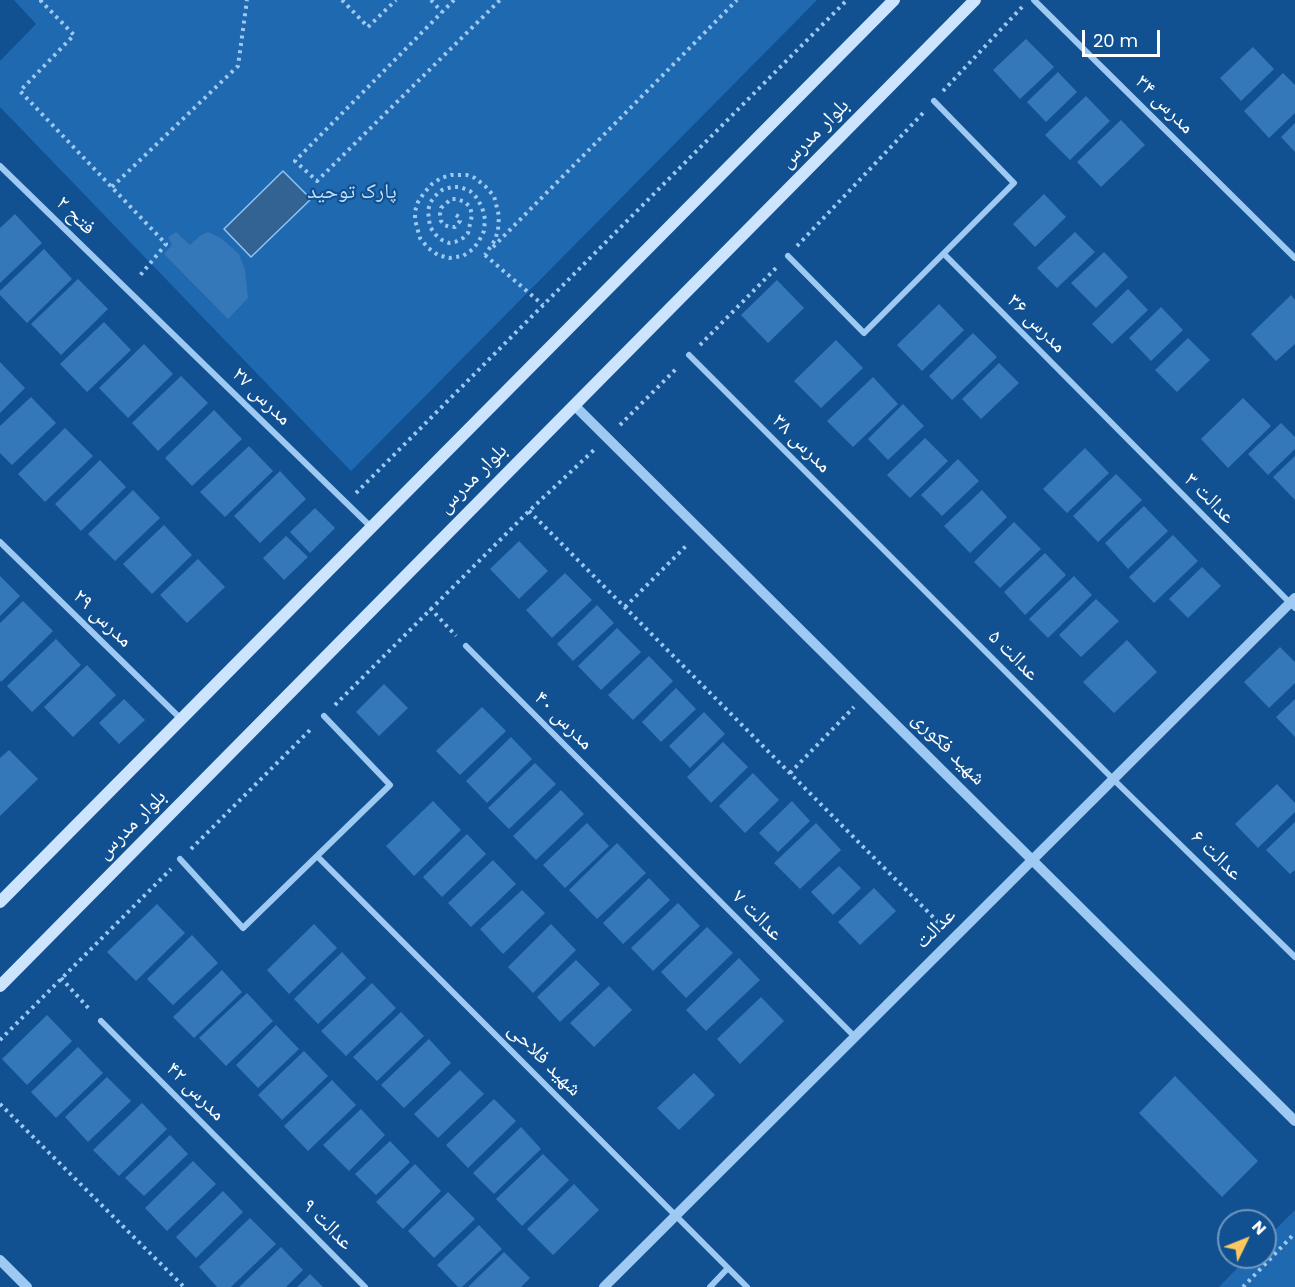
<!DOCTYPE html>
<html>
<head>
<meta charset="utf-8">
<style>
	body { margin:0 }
	#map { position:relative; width:1295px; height:1287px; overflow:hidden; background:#115192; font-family:Poppins,sans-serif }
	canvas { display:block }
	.north { position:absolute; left:1217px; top:1209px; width:60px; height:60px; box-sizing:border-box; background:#115192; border:2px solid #7097be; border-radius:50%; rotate:47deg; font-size:16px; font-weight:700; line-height:24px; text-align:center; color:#fff }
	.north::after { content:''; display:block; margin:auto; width:21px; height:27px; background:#ffc75f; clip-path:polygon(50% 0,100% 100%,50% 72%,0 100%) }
	.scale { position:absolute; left:1082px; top:30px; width:78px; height:27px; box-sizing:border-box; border:3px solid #fff; border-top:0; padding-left:8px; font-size:18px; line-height:21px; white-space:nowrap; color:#fff; -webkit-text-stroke:4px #115192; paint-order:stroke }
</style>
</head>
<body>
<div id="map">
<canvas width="1295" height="1287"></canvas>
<div class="north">N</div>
<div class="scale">20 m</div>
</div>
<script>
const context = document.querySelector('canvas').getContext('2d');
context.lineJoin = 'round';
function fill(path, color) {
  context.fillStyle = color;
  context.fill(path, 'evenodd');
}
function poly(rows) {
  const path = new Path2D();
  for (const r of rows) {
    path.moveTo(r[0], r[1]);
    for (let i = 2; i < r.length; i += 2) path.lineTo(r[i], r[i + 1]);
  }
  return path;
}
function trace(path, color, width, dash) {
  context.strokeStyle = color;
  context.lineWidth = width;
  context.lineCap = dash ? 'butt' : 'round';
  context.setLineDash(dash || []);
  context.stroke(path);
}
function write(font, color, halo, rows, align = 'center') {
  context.font = font + ' Poppins,"Noto Naskh Arabic",sans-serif';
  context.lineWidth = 4.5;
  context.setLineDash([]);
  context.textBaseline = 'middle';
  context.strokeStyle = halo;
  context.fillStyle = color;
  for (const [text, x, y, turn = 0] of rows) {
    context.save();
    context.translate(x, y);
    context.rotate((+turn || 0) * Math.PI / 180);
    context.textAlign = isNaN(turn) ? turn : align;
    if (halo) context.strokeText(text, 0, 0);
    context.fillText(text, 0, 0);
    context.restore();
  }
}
const green = poly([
	[14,0,817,0,351,471,0,107,0,61,36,24],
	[1295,1210,1295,1287,1219,1287,1248,1257,1265,1257,1265,1240]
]);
const water = poly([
	[283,171,311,199,251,257,224,229,283,171]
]);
const building = poly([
	[1026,39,1054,67,1020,99,993,70],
	[1253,47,1274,69,1241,101,1220,78],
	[1058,72,1077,92,1046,122,1027,102],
	[1283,73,1295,85,1295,113,1269,138,1244,111],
	[1086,96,1110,121,1070,160,1045,135],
	[1121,120,1145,145,1101,187,1077,162],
	[1295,123,1295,152,1281,137],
	[1044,194,1066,217,1035,247,1013,224],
	[15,214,42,243,0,283,0,228],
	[176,232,190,245,201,235,208,232,221,238,239,254,245,270,248,298,228,319,164,254,172,245,168,237],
	[1075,232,1095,252,1057,288,1037,268],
	[44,249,72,279,27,323,0,295,0,291],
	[1104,252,1128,277,1096,308,1071,283],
	[78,279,108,309,61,355,31,324],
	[777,280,804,308,768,343,741,315],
	[1128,289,1148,310,1112,344,1092,324],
	[1291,295,1295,300,1295,344,1276,361,1251,334],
	[939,304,964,330,922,371,897,345],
	[1161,307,1183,330,1151,361,1129,338],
	[104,322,131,350,87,392,60,364],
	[973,333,997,357,952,400,929,376],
	[1188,338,1210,360,1177,392,1155,370],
	[836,340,863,368,821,408,794,381],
	[144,344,173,374,128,418,99,388],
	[0,362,25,388,0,413],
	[999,363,1019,383,981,419,962,399],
	[181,376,208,403,158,451,132,423],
	[873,377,898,404,853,447,827,421],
	[31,397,56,423,12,465,0,453,0,426],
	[1243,398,1271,426,1228,468,1201,439],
	[903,404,924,426,888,460,868,439],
	[214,410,242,439,192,486,165,458],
	[1281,423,1295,437,1295,449,1268,475,1248,454],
	[65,428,93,456,45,502,18,474],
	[925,438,948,461,910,498,887,475],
	[249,446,273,471,225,517,200,492],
	[1085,448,1109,473,1067,513,1043,489],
	[1295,456,1295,500,1273,477],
	[958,459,979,481,942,516,921,495],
	[100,460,126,487,81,531,55,504],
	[280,471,306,499,260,543,234,516],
	[1116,474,1142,500,1098,542,1073,516],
	[133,490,160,518,115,561,88,534],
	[982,490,1007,517,970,553,944,526],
	[1144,506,1168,531,1128,569,1105,543],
	[315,508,335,528,310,553,290,532],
	[1014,522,1041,549,1000,588,974,562],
	[164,525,192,555,152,594,123,564],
	[1173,535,1198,561,1154,603,1129,577],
	[286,536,308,557,284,580,263,558],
	[519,541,548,571,519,599,490,569],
	[1045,553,1066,575,1025,615,1004,592],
	[198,559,225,587,187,623,160,595],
	[1202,567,1221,586,1188,618,1169,599],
	[565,573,592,600,552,638,526,610],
	[0,576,20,596,0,616],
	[1074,576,1092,595,1048,638,1029,619],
	[1096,599,1119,621,1081,657,1059,635],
	[23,601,53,631,1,682,0,680,0,623],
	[597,605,614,623,573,661,557,644],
	[617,628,641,652,601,690,578,666],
	[56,639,81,665,32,712,7,686],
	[1127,640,1157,672,1114,713,1083,682],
	[1280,647,1295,662,1295,683,1269,708,1244,682],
	[649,656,673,681,633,720,608,695],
	[87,665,116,695,73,737,44,707],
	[384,684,408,708,379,736,356,712],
	[676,688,696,709,661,742,642,722],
	[124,699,145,720,119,744,99,723],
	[1295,699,1295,737,1276,717],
	[482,707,506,731,460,775,436,751],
	[704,712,725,734,690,768,669,746],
	[511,737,532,759,487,803,466,781],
	[723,742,748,767,711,803,687,777],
	[9,750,38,779,0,816,0,758],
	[535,763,556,784,509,829,488,808],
	[753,773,779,800,745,833,719,806],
	[1277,784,1295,803,1295,812,1258,848,1235,824],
	[561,790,584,814,536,860,513,836],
	[433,801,461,830,414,876,386,846],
	[792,801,810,821,778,852,759,833],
	[1295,822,1295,870,1290,874,1266,850],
	[587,823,609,846,565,888,543,865],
	[816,823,841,850,800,889,774,863],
	[467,834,486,854,442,897,423,877],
	[617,843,646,873,597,919,569,890],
	[493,860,516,884,471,927,448,903],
	[839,866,861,888,833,915,811,892],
	[649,878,670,900,623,944,603,923],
	[874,888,896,911,860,945,838,922],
	[522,890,545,913,503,954,480,929],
	[678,903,700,926,653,971,631,948],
	[157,904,185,933,136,981,107,952],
	[314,924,337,948,289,994,267,970],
	[551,924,576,950,533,993,508,967],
	[707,927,733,953,686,998,661,972],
	[192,935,218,963,173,1005,147,979],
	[342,952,366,978,318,1024,294,999],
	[739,958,760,980,706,1031,686,1010],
	[576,960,600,984,560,1022,537,997],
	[222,970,242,992,194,1038,173,1017],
	[372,983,396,1008,346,1056,321,1031],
	[609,986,632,1010,594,1047,570,1023],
	[247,993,273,1021,226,1066,199,1038],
	[761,997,784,1021,740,1064,717,1039],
	[401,1012,424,1036,377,1081,353,1057],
	[47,1015,72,1041,27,1085,2,1059],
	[276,1025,299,1049,258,1088,236,1065],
	[429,1039,451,1063,404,1108,381,1085],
	[78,1047,103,1073,56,1118,31,1092],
	[304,1051,328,1076,282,1120,258,1095],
	[460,1070,484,1094,438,1138,414,1114],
	[694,1073,715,1095,679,1130,657,1108],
	[1175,1076,1258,1161,1222,1197,1139,1113],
	[107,1077,131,1101,88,1142,65,1117],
	[332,1080,356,1105,308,1151,284,1126],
	[494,1099,516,1121,468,1168,446,1145],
	[142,1103,167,1129,119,1176,93,1150],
	[361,1109,385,1135,349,1171,323,1145],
	[521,1127,541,1149,494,1194,473,1173],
	[170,1135,188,1154,144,1196,125,1178],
	[390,1141,410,1162,376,1195,355,1174],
	[543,1154,569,1180,522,1226,496,1199],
	[193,1161,216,1184,167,1231,145,1208],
	[415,1164,441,1191,403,1229,376,1202],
	[574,1184,599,1210,553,1255,527,1229],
	[223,1191,243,1212,196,1258,176,1237],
	[448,1192,475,1219,434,1258,408,1231],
	[250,1218,276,1244,231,1287,217,1287,199,1267],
	[479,1225,502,1249,462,1287,458,1287,437,1265],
	[281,1247,303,1270,286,1287,239,1287],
	[504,1252,530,1278,521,1287,468,1287],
	[310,1274,323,1287,297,1287]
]);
const path = poly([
	[42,0,41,1,74,35,20,91,166,244,138,278],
	[342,0,368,27,396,0],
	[431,0,442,12],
	[454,0,295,161,317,181,500,0],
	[943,91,1022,7],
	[112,187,238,66,247,0],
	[456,215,459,217,460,221,455,227,450,227,444,225,441,221,440,214,441,208,451,199,457,199,465,202,470,207,472,215,468,233,463,238,455,242,449,243,442,240,436,235,430,227,428,211,430,203,435,196,442,190,452,187,460,187,470,191,476,197,482,207,485,219,484,231,479,241,473,249,463,256,449,258,438,255,428,248,420,238,415,220,415,211,418,202,424,193,432,184,441,178,451,175,467,175,475,178,485,186,494,196,499,216,498,230,495,240,485,255],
	[797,246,924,112],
	[493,247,737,0],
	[485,255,543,305],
	[700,345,777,267],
	[620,425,678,367],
	[356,493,847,0],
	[529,511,943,927],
	[625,607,688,544],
	[430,608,456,636],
	[335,705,529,511,595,449],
	[790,773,854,707],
	[191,849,313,727],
	[61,978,91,1011],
	[0,1040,171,869],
	[0,1104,184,1287],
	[1243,1287,1295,1233]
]);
const minor = poly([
	[1034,0,1295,258],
	[0,166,371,527],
	[944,254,1295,608],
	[788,256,864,333,1014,183,934,101],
	[689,355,1113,779,1295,957],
	[0,542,181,719],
	[466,646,855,1037],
	[317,856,747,1287],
	[180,859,243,928,390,785,324,716],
	[101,1021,365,1287],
	[710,1287,728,1268]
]);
const tertiary = poly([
	[574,405,1295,1121],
	[0,1260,27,1287],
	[604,1287,1295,598]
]);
const secondary = poly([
	[0,902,894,0],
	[0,986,975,0]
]);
const streetNames = [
	["مدرس ۳۴",1164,105,45],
	["بلوار مدرس",815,134,-45],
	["فتح ۲",75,216,44],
	["مدرس ۳۶",1036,324,45],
	["مدرس ۲۷",261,397,44],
	["مدرس ۳۸",801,444,45],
	["بلوار مدرس",473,479,-45],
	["عدالت ۳",1209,499,45],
	["مدرس ۲۹",102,619,44],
	["عدالت ۵",1013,656,45],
	["مدرس ۴۰",563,721,45],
	["شهید فکوری",948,749,45],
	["بلوار مدرس",132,825,-45],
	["عدالت ۶",1216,856,44],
	["عدالت ۷",757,916,45],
	["عدالت",936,929,-45],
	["شهید فلاحی",544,1060,45],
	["مدرس ۴۲",195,1092,45],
	["عدالت ۹",327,1225,45]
];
const parkNames = [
	["پارک توحید",352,193]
];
fill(green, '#1f69b0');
fill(water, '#336392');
trace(water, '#8fc5f6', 1.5);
fill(building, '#3478ba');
trace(path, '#9dc9f3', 4, [3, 4.5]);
trace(minor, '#9dc9f3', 6);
trace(tertiary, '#9dc9f3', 10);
trace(secondary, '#cce4fd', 12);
write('21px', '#fff', '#115192', streetNames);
write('21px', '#c5e2fd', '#115192', parkNames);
</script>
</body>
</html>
